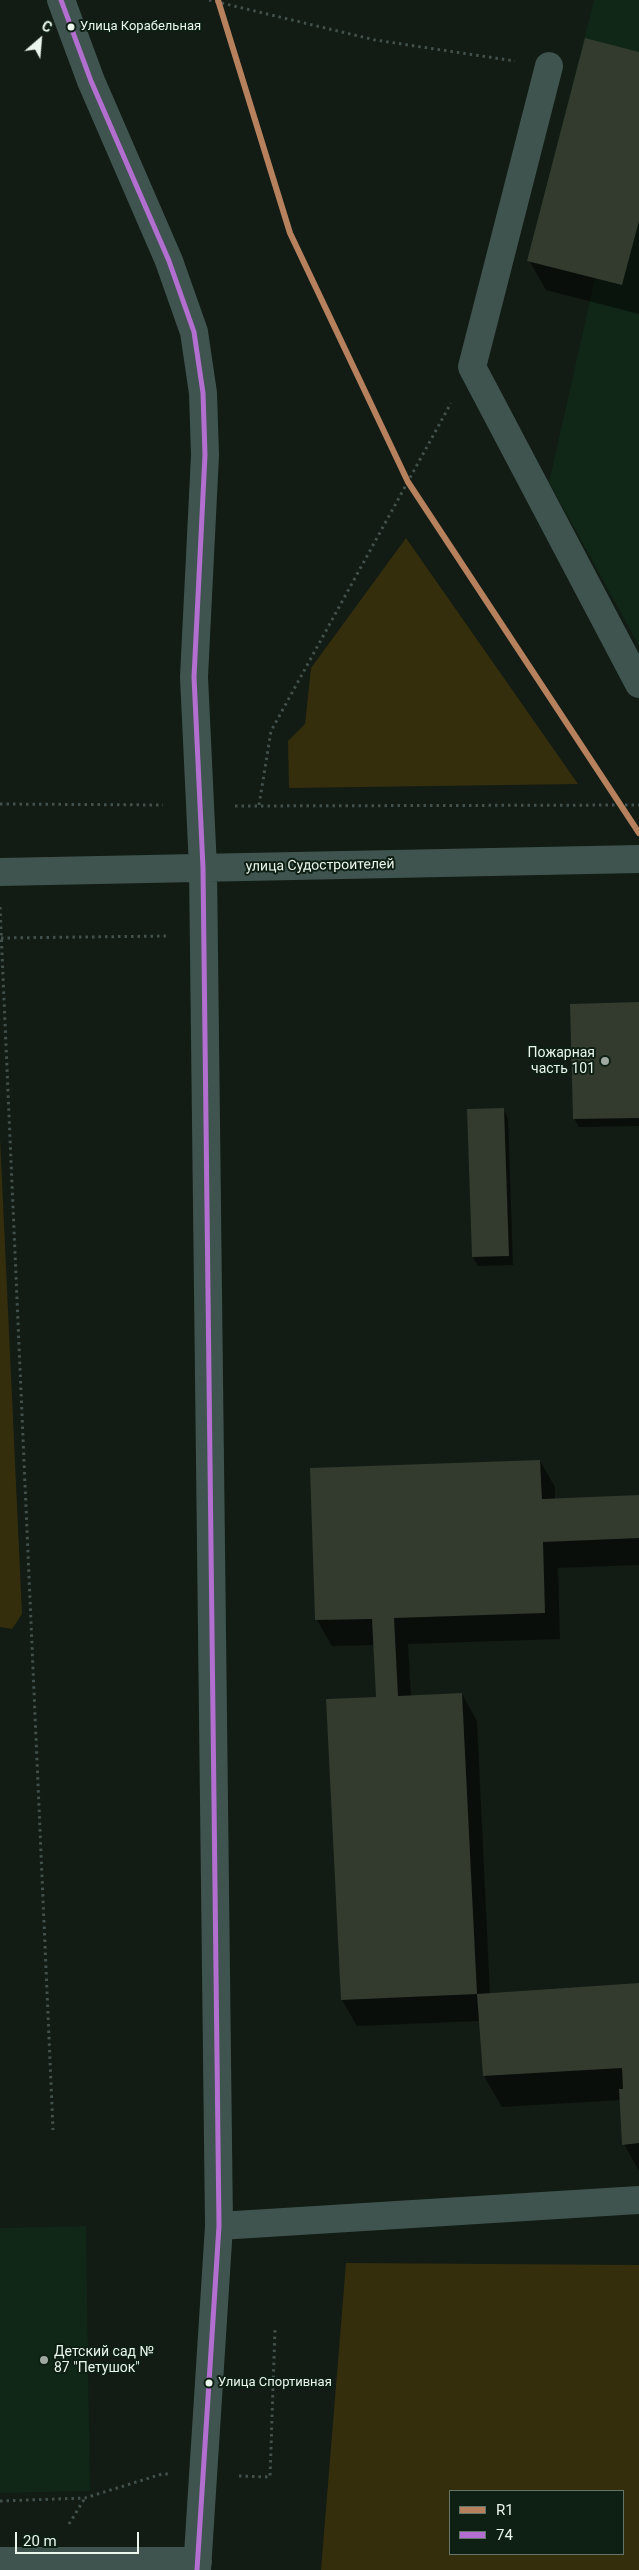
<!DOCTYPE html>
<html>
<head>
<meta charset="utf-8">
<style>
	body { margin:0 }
	#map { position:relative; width:639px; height:2570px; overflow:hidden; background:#121b14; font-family:Roboto,sans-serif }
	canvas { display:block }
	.legend { position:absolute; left:449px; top:2490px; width:175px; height:65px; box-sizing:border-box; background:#0e1f13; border:1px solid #66756a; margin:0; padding:6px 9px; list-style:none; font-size:15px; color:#ebf6ed }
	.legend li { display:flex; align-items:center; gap:10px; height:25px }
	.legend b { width:25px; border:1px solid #66756a }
	.north { position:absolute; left:15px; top:15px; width:50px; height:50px; -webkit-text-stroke:4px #0e1f13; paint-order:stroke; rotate:27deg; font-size:14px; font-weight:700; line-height:20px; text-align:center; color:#ebf6ed }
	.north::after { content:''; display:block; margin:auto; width:18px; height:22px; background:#ebf6ed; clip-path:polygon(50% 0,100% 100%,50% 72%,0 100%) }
	.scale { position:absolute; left:15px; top:2532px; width:124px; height:22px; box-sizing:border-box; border:2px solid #ebf6ed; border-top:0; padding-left:6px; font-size:15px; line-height:18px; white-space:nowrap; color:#ebf6ed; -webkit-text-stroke:4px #0e1f13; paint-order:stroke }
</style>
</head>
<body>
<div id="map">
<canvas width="639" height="2570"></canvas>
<ul class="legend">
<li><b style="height:6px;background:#b6815c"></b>R1</li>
<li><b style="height:6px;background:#b36fd0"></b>74</li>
</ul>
<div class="north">С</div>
<div class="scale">20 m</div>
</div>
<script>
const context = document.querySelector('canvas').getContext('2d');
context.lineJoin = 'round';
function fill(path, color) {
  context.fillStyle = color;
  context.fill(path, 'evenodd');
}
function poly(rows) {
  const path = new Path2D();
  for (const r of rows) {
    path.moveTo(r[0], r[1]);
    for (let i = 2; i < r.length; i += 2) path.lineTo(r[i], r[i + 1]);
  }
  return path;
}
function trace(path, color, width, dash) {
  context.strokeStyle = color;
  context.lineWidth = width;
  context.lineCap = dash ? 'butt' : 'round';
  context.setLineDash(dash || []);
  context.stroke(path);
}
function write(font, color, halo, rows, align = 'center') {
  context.font = font + ' Roboto,sans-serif';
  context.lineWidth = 4;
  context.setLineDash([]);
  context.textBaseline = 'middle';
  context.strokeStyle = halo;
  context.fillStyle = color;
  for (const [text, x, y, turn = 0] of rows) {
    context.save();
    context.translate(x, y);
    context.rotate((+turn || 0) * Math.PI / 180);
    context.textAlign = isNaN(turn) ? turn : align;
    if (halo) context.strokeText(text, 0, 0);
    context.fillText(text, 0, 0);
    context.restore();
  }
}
const built = poly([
	[594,0,639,0,639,646,549,482,595,278,527,261],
	[86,2226,90,2491,0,2493,0,2228]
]);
const green = poly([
	[406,538,578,784,289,788,288,741,305,724,311,668],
	[0,1137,22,1614,12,1629,0,1627],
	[346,2263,639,2265,639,2570,321,2570],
	[450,2491,623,2491,623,2554,450,2554]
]);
const shadow = poly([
	[639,54,639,314,546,290,529,260],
	[639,1004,639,1126,579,1127,574,1118],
	[503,1109,508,1118,513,1265,478,1266,473,1257,468,1110],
	[540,1461,555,1487,555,1500,639,1497,639,1565,558,1568,560,1639,408,1644,411,1697,462,1694,477,1721,490,1995,639,1985,639,2171,624,2144,621,2100,502,2107,484,2076,480,2021,357,2026,342,2000,377,1698,375,1645,332,1646,317,1620,311,1469]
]);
const building = poly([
	[585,38,639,52,639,221,622,285,527,261],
	[639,1002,639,1118,573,1119,570,1004],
	[504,1108,509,1256,472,1257,467,1109],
	[540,1460,542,1499,639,1495,639,1538,543,1542,545,1613,394,1618,398,1696,462,1693,477,1994,341,2000,326,1699,376,1697,372,1619,315,1620,310,1468],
	[639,1983,639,2143,622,2145,619,2089,623,2089,622,2068,483,2076,477,1994]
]);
const path = poly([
	[209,0,375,40,515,61],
	[0,804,163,805],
	[259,805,271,731,451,403],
	[235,806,639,805],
	[0,907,53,2130],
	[1,938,169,936],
	[239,2476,270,2477,275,2330],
	[0,2501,85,2498,162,2474,168,2474],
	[69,2524,85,2498]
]);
const minor = poly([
	[61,0,91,81,169,261,194,332,203,393,205,455,194,677,203,868,219,2226,197,2570],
	[549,66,472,367,639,684],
	[0,872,639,859],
	[219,2226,639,2200],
	[0,2561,198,2561]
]);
const bus1 = poly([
	[61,0,91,81,169,261,194,332,203,393,205,455,194,677,203,868,219,2226,197,2570]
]);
const rail1 = poly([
	[218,0,290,233,408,482,639,833]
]);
const markers = [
	[71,27,4.5,"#ebf6ed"],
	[605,1061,5,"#9fa9a1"],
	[44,2360,5,"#9fa9a1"],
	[209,2383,4.5,"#ebf6ed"]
];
const busNames = [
	["Улица Корабельная",80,27],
	["Улица Спортивная",218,2383]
];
const streetNames = [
	["улица Судостроителей",320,866,-1]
];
const poiNames = [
	["Пожарная",595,1053],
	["часть 101",595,1069],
	["Детский сад №",54,2352,"left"],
	["87 \"Петушок\"",54,2368,"left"]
];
fill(built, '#102617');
fill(green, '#352e0d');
fill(shadow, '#0007');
fill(building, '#333a2e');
trace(path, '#42514d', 3, [2.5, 4]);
trace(minor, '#3f544f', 28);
trace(bus1, '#b36fd0', 5);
trace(rail1, '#b6815c', 6);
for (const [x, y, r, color] of markers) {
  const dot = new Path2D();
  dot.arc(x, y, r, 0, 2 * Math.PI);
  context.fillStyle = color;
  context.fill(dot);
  trace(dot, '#0e1f13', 2);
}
write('13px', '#ebf6ed', '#0e1f13', busNames, 'left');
write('14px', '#ebf6ed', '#0e1f13', streetNames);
write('14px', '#ebf6ed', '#0e1f13', poiNames, 'right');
</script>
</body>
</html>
